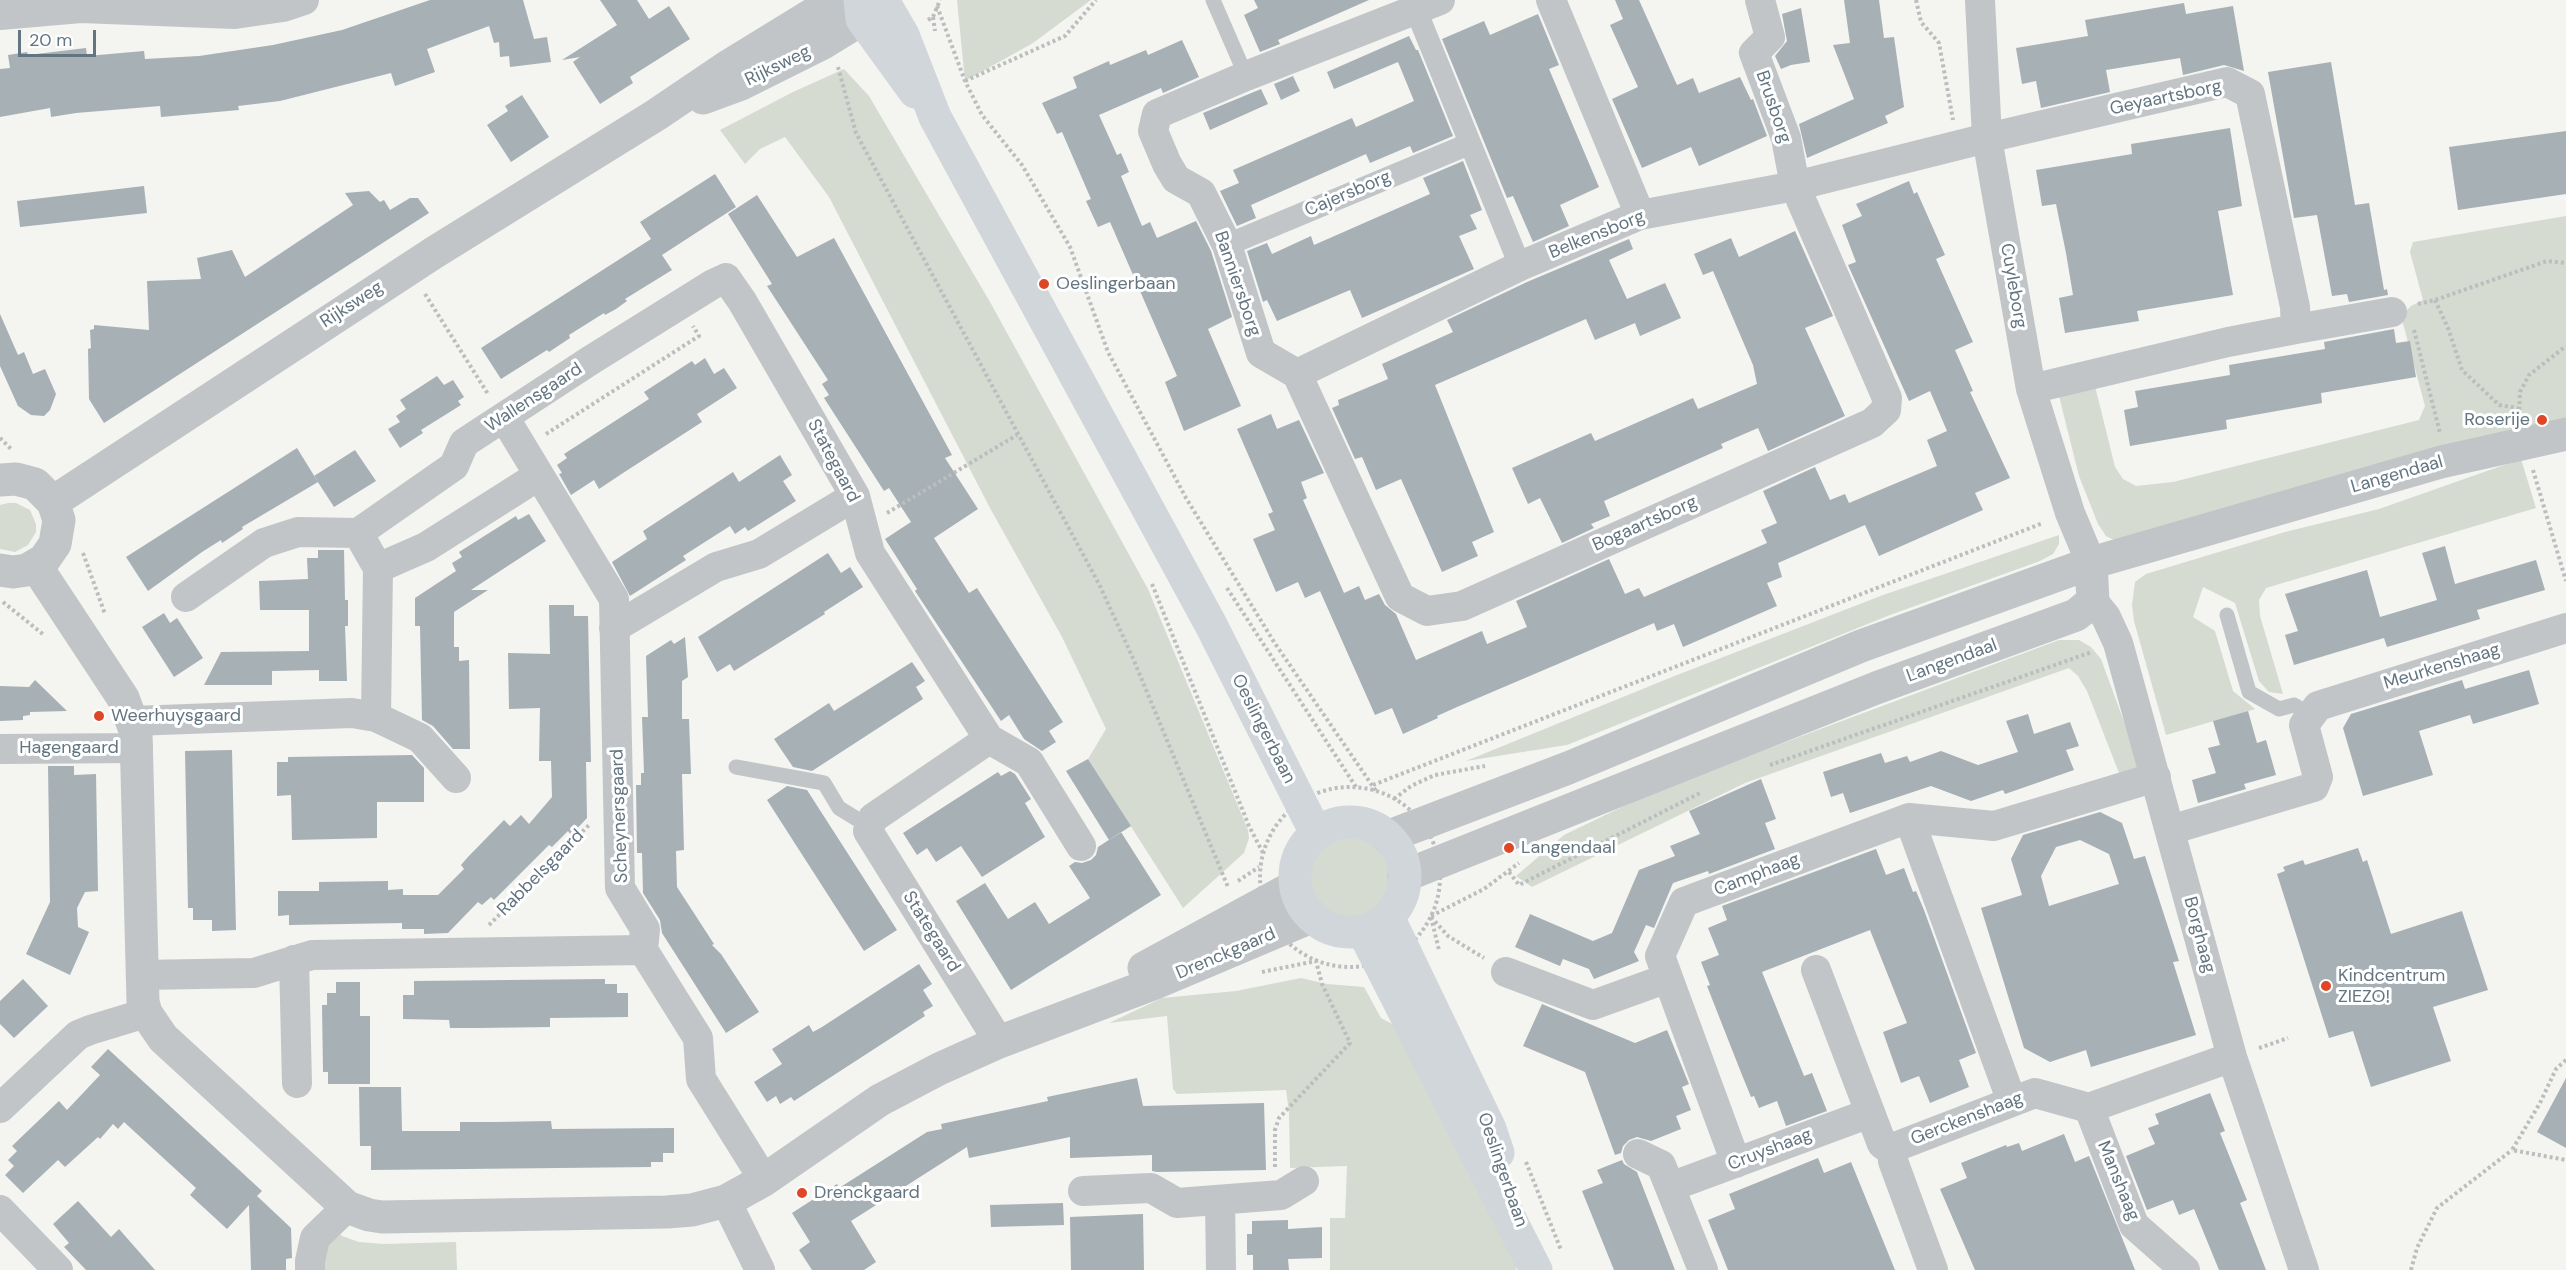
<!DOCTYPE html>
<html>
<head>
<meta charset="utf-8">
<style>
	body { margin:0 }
	#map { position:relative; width:2566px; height:1270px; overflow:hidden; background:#f4f4f0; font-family:"DM Sans",sans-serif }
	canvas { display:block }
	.scale { position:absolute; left:18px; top:30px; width:78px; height:27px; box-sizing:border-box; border:3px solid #637581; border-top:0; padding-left:8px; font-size:18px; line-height:21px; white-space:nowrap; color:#637581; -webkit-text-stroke:4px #fff; paint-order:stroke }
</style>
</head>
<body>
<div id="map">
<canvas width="2566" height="1270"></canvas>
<div class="scale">20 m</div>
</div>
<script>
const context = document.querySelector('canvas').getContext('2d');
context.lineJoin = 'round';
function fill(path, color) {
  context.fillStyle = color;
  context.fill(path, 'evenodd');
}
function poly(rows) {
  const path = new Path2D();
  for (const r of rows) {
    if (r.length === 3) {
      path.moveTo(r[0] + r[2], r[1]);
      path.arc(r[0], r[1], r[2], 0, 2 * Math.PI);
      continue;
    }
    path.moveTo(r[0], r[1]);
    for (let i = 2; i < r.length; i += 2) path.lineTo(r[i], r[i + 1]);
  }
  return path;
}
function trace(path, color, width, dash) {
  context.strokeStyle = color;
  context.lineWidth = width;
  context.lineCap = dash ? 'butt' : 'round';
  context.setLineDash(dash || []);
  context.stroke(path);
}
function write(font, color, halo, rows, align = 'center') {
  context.font = font + ' "DM Sans",sans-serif';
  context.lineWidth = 6;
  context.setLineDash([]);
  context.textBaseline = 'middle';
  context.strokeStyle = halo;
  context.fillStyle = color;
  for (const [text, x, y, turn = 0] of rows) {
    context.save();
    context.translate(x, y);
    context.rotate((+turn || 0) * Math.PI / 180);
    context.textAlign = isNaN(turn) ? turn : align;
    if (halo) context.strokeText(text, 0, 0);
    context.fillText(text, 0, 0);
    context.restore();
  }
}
const green = poly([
	[957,0,1091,0,1033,43,965,81],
	[844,69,869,96,990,302,1148,589,1248,830,1249,838,1244,853,1183,908,1088,759,1106,729,1062,637,990,508,829,197,785,137,760,149,745,164,720,130,793,92],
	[2566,216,2566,421,2114,540,2106,536,2098,524,2079,476,2058,392,2095,386,2115,467,2123,479,2136,486,2173,482,2419,420,2425,406,2401,316,2411,306,2423,300,2410,252,2413,242],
	[2521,459,2536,508,2266,588,2259,600,2260,616,2283,694,2269,692,2259,681,2235,603,2203,587,2193,617,2215,631,2233,691,2255,709,2166,735,2134,621,2132,605,2135,582,2146,574,2285,532,2379,509],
	[8,503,16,503,30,510,36,524,36,532,28,545,15,552,0,549,0,505],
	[2059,535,2059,544,2053,554,2040,561,1890,615,1567,745,1466,761,1672,677,1883,595],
	[2059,640,2079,640,2091,647,2101,659,2141,768,2121,778,2087,691,2078,676,2069,668,1745,783,1532,887,1516,876,1564,835,1657,790],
	[1348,877,43],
	[1301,978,1327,984,1364,987,1381,1018,1405,1031,1516,1263,1516,1270,1330,1270,1330,1218,1345,1218,1347,1166,1290,1168,1289,1112,1286,1090,1177,1094,1173,1089,1167,1016,1109,1023,1162,998,1236,991],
	[337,1231,342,1236,359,1242,384,1244,456,1242,457,1270,322,1270,327,1239]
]);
const building = poly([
	[430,0,523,0,534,39,547,37,551,62,510,67,509,56,500,57,499,42,494,43,489,26,427,49,435,72,395,86,391,73,280,101,238,106,239,110,161,117,160,106,76,113,51,117,50,108,0,117,0,69,10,68,8,55,27,52,28,55,86,48,87,56,144,51,145,59,199,56,273,45,342,30],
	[600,0,637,0,649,19,669,6,690,39,630,77,633,83,600,104,573,62,580,57,562,60,617,25],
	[1254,0,1369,0,1278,40,1280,44,1260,52,1244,15,1258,8],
	[1615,0,1639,0,1677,85,1693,78,1699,93,1740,77,1751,100,1753,99,1767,136,1699,166,1691,147,1642,168,1612,99,1638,87,1610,25,1623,19],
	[1844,0,1879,0,1884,38,1894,37,1904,107,1885,116,1888,123,1807,158,1799,124,1854,99,1833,45,1850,43],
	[2184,3,2186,14,2233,6,2244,71,2224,65,2183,75,2180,58,2106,70,2110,92,2041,108,2036,81,2022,84,2016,48,2088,36,2085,20],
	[1801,8,1810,62,1791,65,1781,69,1775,56,1787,41,1782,14],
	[1538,14,1559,65,1549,69,1599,187,1560,205,1569,226,1533,242,1513,196,1507,198,1442,39,1484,21,1490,35],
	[1409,36,1416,50,1418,50,1453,136,1413,153,1410,146,1370,163,1366,154,1251,205,1256,218,1237,226,1220,191,1239,183,1233,170,1352,118,1356,127,1414,101,1398,62,1334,89,1327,72],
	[1182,40,1199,77,1163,93,1161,88,1099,115,1117,155,1121,153,1129,172,1121,176,1142,226,1150,222,1157,238,1196,221,1211,251,1232,317,1208,329,1241,406,1184,431,1165,382,1177,376,1110,222,1098,227,1086,201,1091,199,1062,132,1057,134,1042,103,1077,88,1073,77,1109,61,1110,65,1146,50,1148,55],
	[2331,62,2355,205,2369,203,2384,290,2387,289,2388,295,2349,302,2347,294,2332,296,2317,215,2294,218,2268,72],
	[1293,76,1300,91,1281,100,1274,84],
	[1261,89,1268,104,1210,130,1203,113],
	[522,95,549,137,511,162,487,125,508,111,505,106],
	[2230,128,2242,206,2218,211,2233,295,2137,311,2139,321,2065,333,2059,298,2073,295,2066,253,2056,204,2042,206,2036,170,2132,154,2131,144],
	[2566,131,2566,194,2458,210,2449,147],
	[1463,161,1482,210,1470,215,1477,229,1459,236,1474,269,1362,318,1350,290,1277,321,1267,300,1263,302,1247,251,1267,243,1272,254,1311,236,1314,245,1430,194,1423,178],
	[715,174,736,207,662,255,672,270,625,299,627,301,616,309,605,315,604,313,569,335,570,338,549,352,547,350,501,379,481,348,651,239,640,222],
	[1909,181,1914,194,1917,192,1945,255,1936,259,1973,342,1955,350,1973,391,1970,392,2010,478,1975,493,1983,510,1879,556,1865,525,1778,563,1782,577,1767,583,1777,606,1683,647,1674,624,1657,631,1654,623,1457,707,1437,716,1438,718,1403,734,1392,708,1375,715,1320,591,1305,598,1298,582,1276,592,1253,539,1275,530,1268,514,1273,512,1237,429,1271,414,1277,429,1299,420,1324,473,1301,482,1307,498,1303,500,1344,593,1359,586,1365,600,1379,594,1385,605,1396,614,1416,660,1482,631,1487,644,1527,627,1516,601,1609,559,1625,594,1639,588,1644,597,1767,543,1761,530,1777,523,1763,491,1815,467,1830,500,1845,494,1849,503,1937,466,1927,440,1947,431,1930,391,1909,401,1848,265,1856,262,1842,225,1862,216,1856,204],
	[144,186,147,213,20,227,17,201],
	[369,191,380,202,384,200,390,210,410,198,418,198,429,213,104,423,89,399,88,349,91,348,90,330,94,329,94,325,149,330,147,281,201,279,197,258,232,250,245,277,353,205,345,193],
	[757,195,797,257,834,238,952,455,945,458,978,509,934,538,969,593,977,588,1063,722,1049,731,1056,742,1042,751,1024,739,1009,715,1001,721,915,591,917,589,885,539,911,522,889,488,884,491,824,398,829,395,822,384,828,380,767,286,772,284,728,214],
	[1795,231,1833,316,1805,328,1845,416,1768,451,1758,428,1721,444,1723,448,1604,501,1610,516,1591,524,1594,528,1562,543,1540,498,1528,504,1512,468,1591,433,1595,441,1693,398,1698,409,1757,384,1753,365,1713,271,1703,275,1694,254,1731,238,1739,257],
	[1629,239,1633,249,1609,260,1627,299,1665,283,1681,318,1640,336,1635,323,1595,340,1586,319,1435,385,1494,532,1472,542,1478,556,1442,572,1401,479,1376,490,1362,457,1355,459,1332,408,1339,405,1338,400,1388,379,1382,364,1453,332,1447,320,1527,282],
	[0,314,18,355,24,352,33,374,45,369,56,394,50,410,44,416,31,415,18,406,0,366],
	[2394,329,2396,343,2410,341,2416,377,2321,393,2322,403,2226,420,2227,429,2130,446,2124,410,2138,407,2135,391,2230,375,2229,365,2325,349,2324,342],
	[705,358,714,374,724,368,737,388,697,414,702,422,623,473,599,489,594,480,571,495,559,474,562,473,557,465,567,458,564,454,649,399,644,392,692,361,695,365],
	[437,376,444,385,453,380,464,397,458,401,461,405,421,430,423,433,400,448,388,429,400,422,396,416,406,409,400,400],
	[297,448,318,482,242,527,243,529,222,543,221,540,202,552,148,591,126,557],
	[355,450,376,481,334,507,314,476],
	[780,455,792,475,783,481,796,501,748,531,745,527,735,534,730,526,683,556,686,560,630,596,612,562,647,539,643,531,733,472,739,482],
	[529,514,546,541,471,590,488,590,454,612,454,647,459,647,459,661,469,660,470,749,453,749,433,726,422,720,420,626,415,626,415,598,456,571,452,563,462,557,459,552,516,516,518,520],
	[2445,546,2455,584,2536,560,2545,590,2477,610,2480,619,2434,633,2387,647,2384,638,2294,665,2285,635,2298,631,2285,594,2367,570,2380,617,2437,600,2422,553],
	[318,550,344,550,345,600,348,600,348,626,345,626,347,681,319,681,319,670,272,671,272,685,204,685,221,652,309,651,309,610,260,610,259,581,308,579,307,558,318,558],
	[828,553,841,573,850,567,863,587,824,612,825,614,734,671,730,664,717,672,698,637],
	[549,605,574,605,574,616,588,616,591,762,586,762,587,818,571,835,568,831,552,847,549,845,494,900,491,897,482,905,478,902,448,933,424,934,424,929,402,929,402,923,289,925,289,915,278,916,278,891,319,891,319,882,388,881,388,890,403,889,403,895,438,895,464,869,461,865,467,858,504,820,510,826,521,815,529,824,552,797,551,761,539,761,540,708,509,709,508,653,550,654],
	[164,613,170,623,177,618,203,658,174,677,142,627],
	[685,637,688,677,682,681,682,719,689,719,691,774,682,774,684,850,676,851,677,887,714,944,712,945,721,954,759,1012,726,1033,662,933,660,920,643,893,642,853,637,853,636,785,641,785,641,773,644,773,642,717,648,717,646,656,671,640,674,644],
	[912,662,925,681,916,687,923,699,812,771,793,767,774,739,829,703,834,711],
	[2529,670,2539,704,2473,724,2470,715,2419,731,2433,775,2363,796,2343,728,2351,714,2462,680,2465,689],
	[35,680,67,711,30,712,30,715,23,716,23,720,0,721,0,686,29,687],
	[2248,711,2257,743,2266,740,2276,775,2244,784,2246,789,2198,803,2192,780,2216,773,2208,748,2220,745,2213,721],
	[2028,714,2034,734,2070,722,2079,746,2066,750,2074,770,2005,794,2003,790,1971,801,1931,786,1850,813,1843,793,1831,797,1823,772,1881,753,1885,763,1907,756,1910,762,1941,751,1978,765,2018,752,2006,721],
	[232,750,236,930,212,931,212,920,193,920,193,908,188,908,185,751],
	[412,755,424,768,424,802,377,802,377,838,292,840,291,795,277,796,277,762,288,762,288,757],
	[1088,759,1131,826,1109,840,1066,771],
	[48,766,74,766,74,775,96,774,98,891,85,892,77,908,78,927,89,932,70,975,26,954,50,902],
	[1010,771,1015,774,1031,799,1025,803,1045,837,982,877,961,846,936,862,927,848,917,855,903,833,998,772,1001,776],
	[1761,779,1776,819,1765,823,1775,849,1709,874,1708,871,1673,883,1654,928,1646,925,1634,952,1639,961,1594,979,1589,969,1563,959,1560,966,1515,947,1530,914,1593,941,1612,933,1639,870,1675,856,1670,846,1700,834,1689,811],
	[787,786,807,790,897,930,864,951,767,800],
	[2100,812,2122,823,2134,859,2145,856,2179,961,2173,962,2196,1035,2091,1067,2086,1050,2050,1062,2024,1048,1981,908,2022,895,2011,859,2023,835],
	[2080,840,2109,854,2119,884,2049,906,2041,876,2056,847],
	[1121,832,1161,895,1011,990,956,901,985,883,1008,919,1035,902,1049,924,1090,898,1069,866,1075,862,1082,863,1091,860,1096,855,1098,847],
	[2358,848,2363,862,2367,860,2391,934,2462,911,2488,990,2433,1007,2451,1061,2371,1087,2353,1031,2329,1038,2277,874,2285,871,2283,867,2303,860,2305,865],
	[1876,849,1886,875,1904,868,1913,892,1916,891,1924,910,1976,1053,1959,1060,1969,1087,1930,1103,1919,1076,1901,1083,1883,1032,1907,1023,1870,930,1762,972,1804,1076,1812,1073,1827,1111,1786,1126,1777,1101,1759,1108,1754,1096,1751,1097,1742,1075,1707,986,1710,985,1701,962,1719,955,1708,928,1727,920,1722,906],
	[919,964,932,984,923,990,933,1006,923,1012,925,1016,794,1101,791,1097,780,1104,776,1096,767,1102,754,1082,782,1064,772,1049,809,1025,813,1032,822,1027],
	[23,979,48,1006,14,1038,0,1024,0,1001],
	[605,979,605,984,617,984,617,993,628,993,628,1017,550,1018,550,1027,477,1028,450,1028,449,1020,403,1019,403,995,414,995,414,981],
	[336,982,360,982,360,1016,370,1016,370,1084,328,1084,328,1072,323,1072,322,1005,327,1005,327,993,336,993],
	[1542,1004,1635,1043,1667,1030,1689,1084,1682,1087,1691,1110,1676,1116,1681,1129,1651,1141,1637,1137,1629,1140,1623,1146,1621,1153,1615,1155,1585,1072,1523,1046],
	[108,1049,262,1191,257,1196,291,1228,292,1258,286,1259,286,1270,251,1270,249,1205,227,1229,190,1195,196,1188,124,1122,118,1129,113,1124,100,1139,98,1137,65,1167,58,1160,23,1193,5,1175,14,1166,8,1160,17,1151,12,1146,59,1101,67,1110,100,1075,91,1067],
	[1137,1078,1143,1106,1264,1103,1266,1170,1157,1172,1152,1171,1152,1155,1070,1158,1070,1137,969,1158,967,1147,851,1221,876,1262,864,1270,812,1270,799,1250,810,1242,792,1213,837,1184,839,1188,927,1132,942,1129,941,1124,1048,1101,1047,1097],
	[2566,1078,2566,1148,2537,1132],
	[359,1087,401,1087,402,1131,460,1131,460,1122,496,1122,551,1121,552,1129,674,1128,674,1153,663,1153,663,1162,651,1162,651,1167,371,1170,371,1146,360,1146],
	[2210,1093,2225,1131,2220,1133,2247,1200,2240,1203,2266,1270,2219,1270,2194,1209,2179,1215,2173,1200,2147,1210,2126,1156,2155,1144,2148,1128,2159,1124,2155,1114],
	[2064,1134,2075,1162,2089,1156,2135,1270,1975,1270,1940,1189,1967,1178,1961,1163,2006,1145,2007,1147,2019,1143,2022,1151],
	[1818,1158,1824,1173,1851,1162,1895,1270,1728,1270,1708,1220,1735,1209,1729,1194],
	[1622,1160,1624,1164,1637,1172,1675,1270,1614,1270,1582,1191,1603,1183,1597,1170],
	[78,1201,111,1237,119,1229,155,1270,86,1270,64,1247,69,1243,53,1224],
	[1063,1203,1064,1225,991,1227,990,1205],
	[1143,1214,1144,1270,1071,1270,1070,1217],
	[1288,1220,1288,1229,1322,1227,1322,1258,1288,1259,1289,1270,1253,1270,1253,1255,1247,1255,1247,1234,1252,1234,1252,1221]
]);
const path = poly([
	[1916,0,1921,22,1939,43,1953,120],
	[937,6,965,81,982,115,1022,165,1070,247,1108,352,1186,498,1274,642,1376,791],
	[933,17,935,31],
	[928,20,933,17,940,0],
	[838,67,856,133,1100,586,1132,656,1228,887],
	[965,81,1065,36,1096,0],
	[425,294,488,394],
	[2435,300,2448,328,2462,370,2499,405,2518,408],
	[2418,304,2435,300,2547,261,2566,263],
	[2414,330,2440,433],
	[2519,416,2520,392,2529,375,2566,346],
	[546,434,699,336,693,326],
	[0,438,11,449],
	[2533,470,2566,581],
	[887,513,1017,435],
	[83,553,105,614],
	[1152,584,1249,826,1263,853],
	[1227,588,1356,787],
	[3,602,44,635],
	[1770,765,2092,652],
	[1373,785,2043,523],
	[1350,877,90],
	[1394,799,1411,786,1435,775,1485,766],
	[1509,872,1519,885,1702,792],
	[1238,881,1259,867],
	[1431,916,1484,889,1519,863],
	[1431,917,1439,950],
	[1431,917,1448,936,1484,958],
	[489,925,590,824],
	[1262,972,1316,961,1322,984,1350,1043,1279,1118,1275,1130,1275,1168],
	[2259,1048,2288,1038],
	[2566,1060,2556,1069,2540,1103,2512,1150,2566,1160],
	[1526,1162,1561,1250],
	[2411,1270,2417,1248,2437,1208,2512,1150]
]);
const service = poly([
	[1213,0,1246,76],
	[2227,615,2249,692,2279,709,2294,705,2311,715],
	[736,767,824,783,839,808,870,827]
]);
const pedestrian = poly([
	[1416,10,1520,266],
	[1227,245,1469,144]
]);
const minor = poly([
	[1551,0,1640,215],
	[1980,0,1987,138,2031,389,2070,513,2091,563],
	[0,15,81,8,235,14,283,7,304,0],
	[2296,329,2392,312],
	[1297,374,1520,266,1640,215,1795,186,1987,138,2227,82,2250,94,2295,307,2296,329,2228,342,2031,389],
	[1297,374,1400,597,1427,611,1462,606,1872,423,1886,410,1887,398,1795,186,1786,138,1754,53,1770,37,1760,0],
	[1297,374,1261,353,1227,245,1201,193,1176,179,1167,164,1153,131,1157,114,1246,76,1440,0],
	[504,417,614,599,620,888,645,929,643,950,698,1038,701,1079,764,1180],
	[358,533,378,568,376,717],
	[378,568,426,547,538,476],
	[186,597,264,543,298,532,358,533,454,466,464,443,591,360,713,284,726,278,742,301,855,496,870,553,989,739,1029,762,1081,846],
	[2093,601,2106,617,2118,643,2232,1057,2304,1270],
	[614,628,716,567,759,554,855,496],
	[133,721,352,713,376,717,420,738,456,778],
	[989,739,873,818,868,831,999,1042],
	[0,749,138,748],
	[1909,818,2012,1102],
	[2170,830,2314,787,2318,777,2304,725,2318,706,2566,628],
	[294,960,297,1083],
	[1816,970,1882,1144,1892,1151],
	[1506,972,1593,1005,1668,978],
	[142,975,254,973,312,955,643,950],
	[0,1108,78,1035,90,1030,146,1013],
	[2089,1108,2134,1225,2185,1270],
	[1638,1154,1661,1165,1703,1270],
	[1736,1163,1660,956,1684,902,1909,818,1994,826,2156,777],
	[1670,1187,1870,1113],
	[1083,1191,1151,1188,1177,1203,1281,1195,1304,1181],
	[1220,1200,1221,1270],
	[726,1201,760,1270],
	[0,1210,58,1270],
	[310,1270,310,1261,315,1238,347,1207],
	[1933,1270,1893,1161,1892,1151,1895,1147,2035,1093,2089,1108,2232,1057]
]);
const tertiary = poly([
	[703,98,741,84,823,43,862,19],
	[0,480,16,479,35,484,53,502,59,520,55,544,44,560,27,570,13,572,0,570],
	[53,502,435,252,656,115,730,65,836,0],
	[36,566,123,698,136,733,143,1002,146,1013,163,1038,347,1207,369,1215,382,1217,667,1212,692,1210,726,1201,764,1180,880,1100,939,1069,999,1042,1155,983,1311,917],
	[1387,837,1568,768,1861,646,2091,563,2441,462,2566,434],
	[1404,876,1876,688,2076,615,2093,601,2091,563],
	[1144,968,1295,886]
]);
const secondary = poly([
	[860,0,862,19,915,92],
	[879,0,885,4,903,35,935,117,1211,625,1316,833],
	[1350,877,55],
	[1388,917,1490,1129,1498,1153],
	[1363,931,1536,1270]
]);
const markers = [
	[1044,284,6,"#df4625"],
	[2542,420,6,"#df4625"],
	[99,716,6,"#df4625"],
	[1509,848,6,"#df4625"],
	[2326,986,6,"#df4625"],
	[802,1193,6,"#df4625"]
];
const streetNames = [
	["Rijksweg",778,66,-26],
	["Geyaartsborg",2166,98,-12],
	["Brusborg",1773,107,71],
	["Cajersborg",1348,194,-23],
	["Belkensborg",1597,235,-22],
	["Banniersborg",1237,284,71],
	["Cuyleborg",2013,286,80],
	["Rijksweg",352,305,-33],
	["Wallensgaard",534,398,-33],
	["Stategaard",833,461,62],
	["Langendaal",2397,475,-16],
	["Bogaartsborg",1645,524,-24],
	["Langendaal",1952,661,-20],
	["Meurkenshaag",2442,667,-17],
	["Oeslingerbaan",1263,729,63],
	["Hagengaard",69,748],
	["Scheynersgaard",620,816,-92],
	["Rabbelsgaard",541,873,-45],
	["Camphaag",1757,875,-21],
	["Stategaard",931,932,58],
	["Borghaag",2199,935,75],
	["Drenckgaard",1226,954,-23],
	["Gerckenshaag",1967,1119,-21],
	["Cruyshaag",1770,1150,-21],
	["Oeslingerbaan",1502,1170,71],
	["Manshaag",2118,1181,68]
];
const poiNames = [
	["Oeslingerbaan",1056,284],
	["Roserije",2530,420,"right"],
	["Weerhuysgaard",111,716],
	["Langendaal",1521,848],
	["Kindcentrum",2338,976],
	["ZIEZO!",2338,997],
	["Drenckgaard",814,1193]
];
fill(green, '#d5dbd1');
fill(building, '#a7b0b5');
trace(path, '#bbbdbf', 4, [3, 3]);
trace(service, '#c1c5c8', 15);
trace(pedestrian, '#c1c5c8', 22);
trace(minor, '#c1c5c8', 30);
trace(tertiary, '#c1c5c8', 33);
trace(secondary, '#d1d6da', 33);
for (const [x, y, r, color] of markers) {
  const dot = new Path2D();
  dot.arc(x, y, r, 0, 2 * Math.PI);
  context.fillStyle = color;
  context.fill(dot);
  trace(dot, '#fff', 2);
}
write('18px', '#637581', '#fff', streetNames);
write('18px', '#637581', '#fff', poiNames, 'left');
</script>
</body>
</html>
